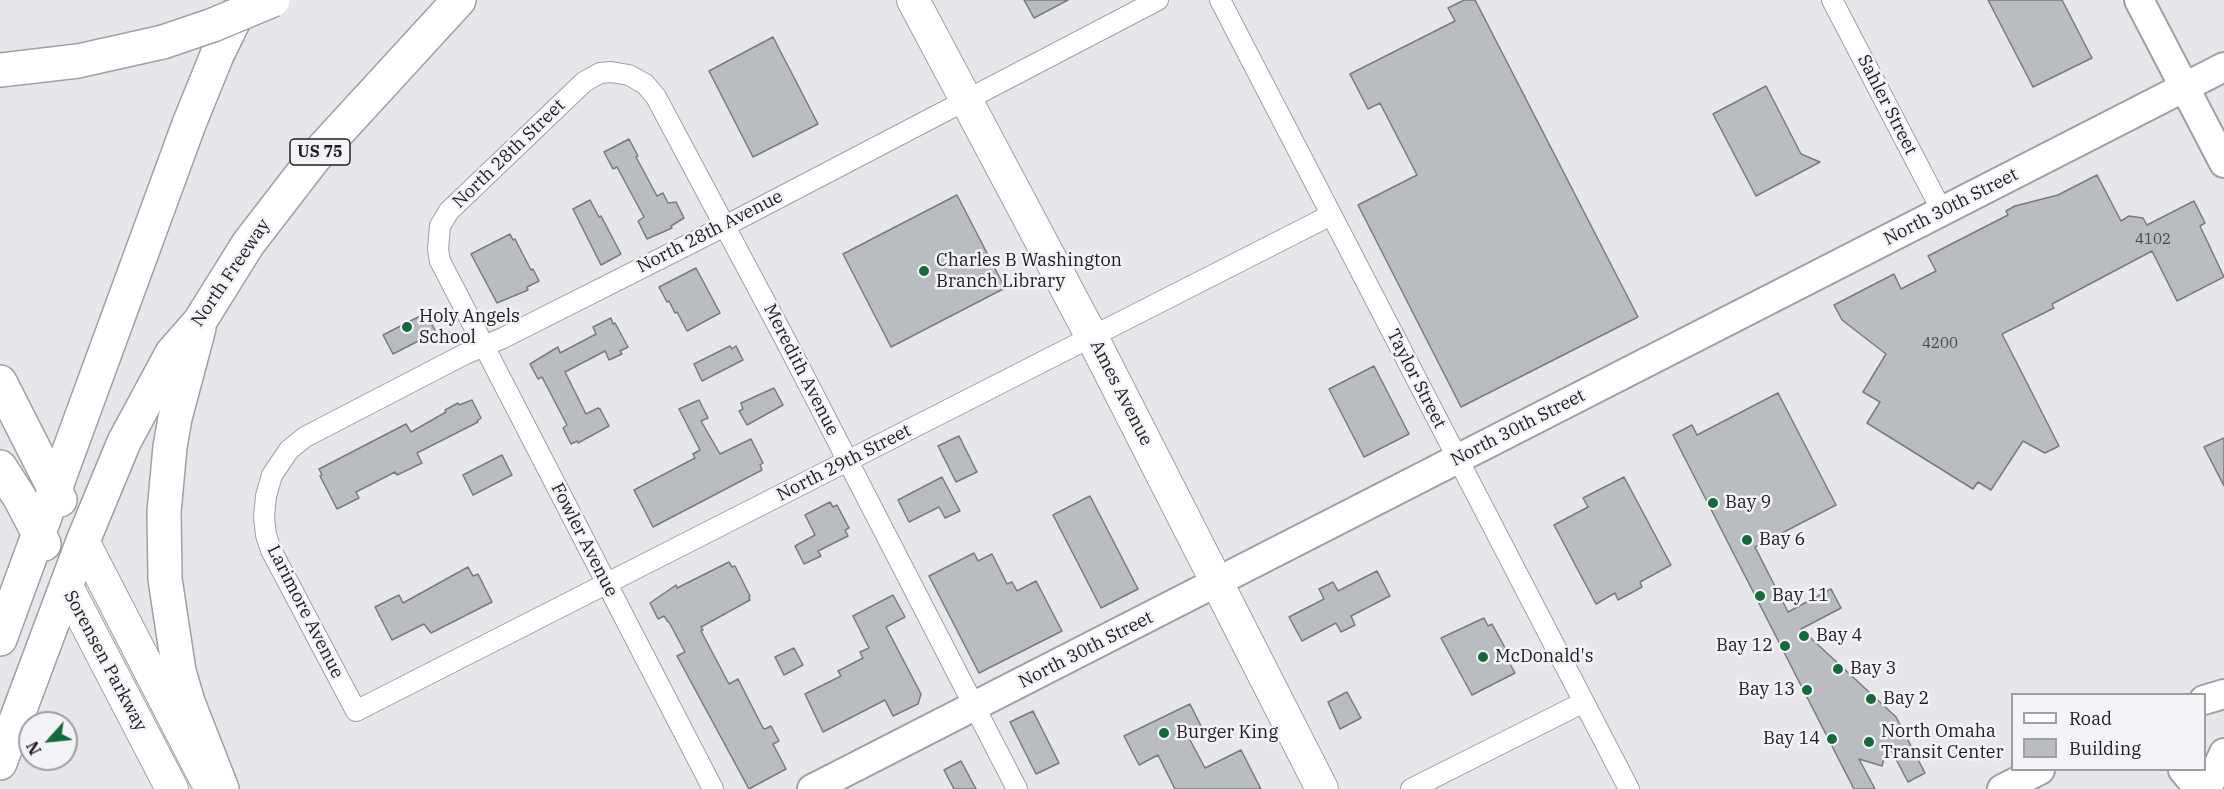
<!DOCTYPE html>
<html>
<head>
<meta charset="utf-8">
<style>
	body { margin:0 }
	#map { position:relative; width:2224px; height:789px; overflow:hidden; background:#e7e6eb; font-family:"IBM Plex Serif",serif }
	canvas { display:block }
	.legend { position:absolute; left:2011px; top:693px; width:195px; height:78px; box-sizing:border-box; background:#f4f3f8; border:2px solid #9f9fa2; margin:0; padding:8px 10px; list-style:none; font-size:18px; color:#202022 }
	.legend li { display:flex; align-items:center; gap:12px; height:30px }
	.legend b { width:30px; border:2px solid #9f9fa2 }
	.north { position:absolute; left:18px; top:711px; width:60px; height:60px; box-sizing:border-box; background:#f4f3f8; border:2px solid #9f9fa2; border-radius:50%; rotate:243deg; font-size:16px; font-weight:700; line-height:24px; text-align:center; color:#202022 }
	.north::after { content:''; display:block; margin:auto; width:21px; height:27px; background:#136a3d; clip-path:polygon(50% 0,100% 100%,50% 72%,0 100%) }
</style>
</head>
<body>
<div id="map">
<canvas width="2224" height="789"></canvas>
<ul class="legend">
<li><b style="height:8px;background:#fff"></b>Road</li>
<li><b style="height:16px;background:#b9bcc0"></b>Building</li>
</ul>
<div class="north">N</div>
</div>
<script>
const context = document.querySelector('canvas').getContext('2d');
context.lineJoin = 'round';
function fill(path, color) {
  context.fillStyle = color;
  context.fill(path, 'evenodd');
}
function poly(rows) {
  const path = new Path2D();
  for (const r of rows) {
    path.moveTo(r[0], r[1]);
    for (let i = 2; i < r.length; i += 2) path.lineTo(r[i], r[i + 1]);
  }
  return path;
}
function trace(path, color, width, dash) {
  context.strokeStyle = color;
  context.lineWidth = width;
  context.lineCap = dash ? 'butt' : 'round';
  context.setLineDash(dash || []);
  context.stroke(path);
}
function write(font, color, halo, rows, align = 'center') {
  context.font = font + ' "IBM Plex Serif",serif';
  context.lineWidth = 5;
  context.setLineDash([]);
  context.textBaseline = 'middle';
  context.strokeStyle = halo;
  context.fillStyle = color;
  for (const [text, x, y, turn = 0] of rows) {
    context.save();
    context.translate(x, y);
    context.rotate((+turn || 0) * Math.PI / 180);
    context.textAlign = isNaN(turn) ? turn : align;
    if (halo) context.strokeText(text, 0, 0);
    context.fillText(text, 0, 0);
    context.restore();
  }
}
const building = poly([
	[1024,0,1068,0,1034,18,1024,0],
	[1464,0,1475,0,1638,317,1461,407,1358,205,1417,175,1380,103,1368,109,1350,74,1455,21,1448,8,1464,0],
	[1988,0,2062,0,2092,58,2033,87,1988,0],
	[773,37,818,124,753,157,709,71,773,37],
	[1766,86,1801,154,1820,162,1756,196,1713,114,1766,86],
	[629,139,638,156,636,157,657,196,663,193,668,203,676,202,684,218,671,226,672,228,647,239,638,221,644,217,617,167,613,169,604,152,629,139],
	[2097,175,2121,221,2129,216,2143,218,2147,225,2194,201,2205,223,2200,226,2224,277,2177,301,2152,251,2052,304,2054,308,2002,334,2059,446,2045,453,2023,441,1991,490,1978,482,1973,489,1867,423,1880,402,1863,392,1886,354,1842,320,1834,305,1894,274,1901,289,1936,271,1928,256,2008,215,2006,211,2015,206,2058,195,2097,175],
	[957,195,1005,288,891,347,843,254,957,195],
	[590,200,599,217,601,216,621,254,601,265,573,209,590,200],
	[510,234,513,240,515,239,531,270,533,269,539,281,527,287,528,290,497,303,471,254,510,234],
	[696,268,720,313,687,331,677,312,675,313,669,301,667,302,659,287,696,268],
	[426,313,436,332,393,354,383,335,426,313],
	[611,318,613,324,615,323,628,347,620,351,622,354,609,360,605,351,565,372,586,414,598,408,600,409,609,426,578,443,577,441,571,444,563,428,567,425,542,377,538,379,530,364,558,347,560,353,596,334,593,327,611,318],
	[730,346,732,349,736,346,743,360,702,381,694,364,730,346],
	[1374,366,1409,434,1364,457,1329,389,1374,366],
	[774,388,783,405,747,425,739,411,743,409,741,403,774,388],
	[1778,393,1836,505,1755,547,1788,612,1831,589,1841,608,1801,629,1896,717,1925,773,1908,782,1888,744,1882,766,1859,759,1875,789,1854,789,1673,435,1692,425,1697,435,1778,393],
	[472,400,481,418,477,421,478,422,417,453,422,463,397,475,395,472,356,492,359,498,337,509,320,476,322,475,319,469,406,424,411,432,446,412,445,410,458,403,459,405,472,400],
	[699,400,708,418,701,421,720,454,751,439,763,463,760,465,762,470,653,527,634,490,695,458,693,454,700,450,679,409,699,400],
	[959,436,977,472,956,482,938,446,959,436],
	[2224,438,2224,486,2204,447,2224,438],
	[502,455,512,475,473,495,463,475,502,455],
	[942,477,960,511,945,518,939,507,909,522,898,500,942,477],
	[1624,477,1671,565,1640,582,1642,587,1618,600,1615,593,1596,604,1554,525,1588,507,1583,498,1624,477],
	[1090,496,1138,589,1101,608,1053,515,1090,496],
	[830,502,833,507,837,505,849,528,845,530,848,536,818,551,821,556,804,564,795,546,815,535,805,515,830,502],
	[974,553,978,561,992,554,1007,584,1012,582,1017,591,1036,581,1062,631,979,673,929,576,974,553],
	[729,562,732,567,735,566,750,596,749,597,750,600,701,627,703,630,701,631,729,684,738,679,763,728,765,729,771,726,779,741,773,744,786,769,749,789,677,656,685,652,669,622,668,622,664,616,658,619,650,603,676,585,677,588,729,562],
	[468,567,473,576,478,574,492,602,431,633,424,624,392,640,375,607,399,595,403,603,468,567],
	[1377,571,1390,596,1351,616,1355,625,1341,632,1336,623,1302,641,1289,617,1324,599,1319,589,1333,582,1338,591,1377,571],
	[893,595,905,617,886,627,921,694,918,704,893,716,885,700,823,732,805,694,841,676,838,671,863,658,860,652,869,648,853,616,893,595],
	[1484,618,1488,626,1492,624,1509,655,1506,657,1515,673,1472,695,1441,638,1484,618],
	[794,648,803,665,784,675,775,657,794,648],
	[1347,692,1361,718,1340,729,1328,702,1347,692],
	[1190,704,1204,732,1190,740,1205,768,1241,750,1261,789,1175,789,1158,755,1139,765,1124,736,1190,704],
	[1033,711,1059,763,1036,774,1010,722,1033,711],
	[961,761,976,789,954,789,944,770,961,761]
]);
const street = poly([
	[1158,0,725,226,503,338,465,354,305,437,289,450,272,475,266,496,264,517,266,535,271,550,356,711,1331,215],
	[1220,0,1629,789],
	[1832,0,1942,211],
	[713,789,484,346,440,261,438,249,440,226,449,211,584,82,600,73,611,72,629,75,645,84,656,97,787,343,1017,789],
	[1411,789,1584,702]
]);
const secondary = poly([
	[2139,0,2224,163],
	[2204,700,2224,694],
	[2183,770,2199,789],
	[812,789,2224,67],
	[2002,789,2040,770],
	[2207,789,2224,753]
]);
const primary = poly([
	[913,0,1092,337,1322,789],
	[83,541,205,778],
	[66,585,172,789]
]);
const highway = poly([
	[0,70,78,61,163,42],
	[199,328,175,418,170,447,164,512,165,579,179,671,188,702,222,789],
	[0,382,60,500],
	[0,467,20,498,44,544],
	[0,639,189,124,217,55,244,0],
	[0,763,83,541,124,442,172,353,200,321,248,244,315,157,459,0]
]);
const highwayBridge = poly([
	[163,42,213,25,273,0]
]);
const markers = [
	[924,271,6,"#136a3d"],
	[407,327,6,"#136a3d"],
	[1713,503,6,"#136a3d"],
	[1747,540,6,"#136a3d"],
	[1760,596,6,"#136a3d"],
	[1804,636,6,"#136a3d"],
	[1785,646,6,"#136a3d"],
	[1483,657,6,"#136a3d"],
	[1838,669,6,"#136a3d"],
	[1807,690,6,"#136a3d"],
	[1871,699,6,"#136a3d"],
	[1164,733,6,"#136a3d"],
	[1832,739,6,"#136a3d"],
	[1869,742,6,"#136a3d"]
];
const numberNames = [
	["4102",2153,240],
	["4200",1940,344]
];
const shields = [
	[320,152,60]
];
const shieldNames = [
	["US 75",320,152]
];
const streetNames = [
	["Sahler Street",1887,105,63],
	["North 28th Street",509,154,-44],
	["North 30th Street",1951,207,-27],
	["North 28th Avenue",710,232,-27],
	["North Freeway",231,273,-56],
	["Meredith Avenue",801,370,63],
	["Taylor Street",1416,379,63],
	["Ames Avenue",1121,393,63],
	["North 30th Street",1518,428,-27],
	["North 29th Street",844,463,-27],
	["Fowler Avenue",584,540,63],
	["Larimore Avenue",305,612,63],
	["North 30th Street",1086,650,-27],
	["Sorensen Parkway",105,661,62]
];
const poiNames = [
	["Charles B Washington",936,261],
	["Branch Library",936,282],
	["Holy Angels",419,317],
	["School",419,338],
	["Bay 9",1725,503],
	["Bay 6",1759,540],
	["Bay 11",1772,596],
	["Bay 4",1816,636],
	["Bay 12",1773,646,"right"],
	["McDonald's",1495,657],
	["Bay 3",1850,669],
	["Bay 13",1795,690,"right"],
	["Bay 2",1883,699],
	["North Omaha",1881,732],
	["Transit Center",1881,753],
	["Burger King",1176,733],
	["Bay 14",1820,739,"right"]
];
fill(building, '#b9bcc0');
trace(building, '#797b7f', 1.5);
trace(street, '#a09fa4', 22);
trace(secondary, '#a09fa4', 32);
trace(primary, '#a09fa4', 34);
trace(highway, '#a09fa4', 36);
trace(street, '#fff', 20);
trace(secondary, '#fff', 28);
trace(primary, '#fff', 32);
trace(highway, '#fff', 33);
trace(highwayBridge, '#a09fa4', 36, []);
trace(highwayBridge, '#fff', 33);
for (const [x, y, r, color] of markers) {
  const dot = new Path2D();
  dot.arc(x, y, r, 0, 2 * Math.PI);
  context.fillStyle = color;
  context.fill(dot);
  trace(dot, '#f4f3f8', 2);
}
write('15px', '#46474a', null, numberNames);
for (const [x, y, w] of shields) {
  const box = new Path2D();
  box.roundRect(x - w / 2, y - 13, w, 26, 4.5);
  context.fillStyle = '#f4f3f8';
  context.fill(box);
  trace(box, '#202022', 1.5);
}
write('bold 16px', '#202022', null, shieldNames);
write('18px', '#202022', '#f4f3f8', streetNames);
write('18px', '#202022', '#f4f3f8', poiNames, 'left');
</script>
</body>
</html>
